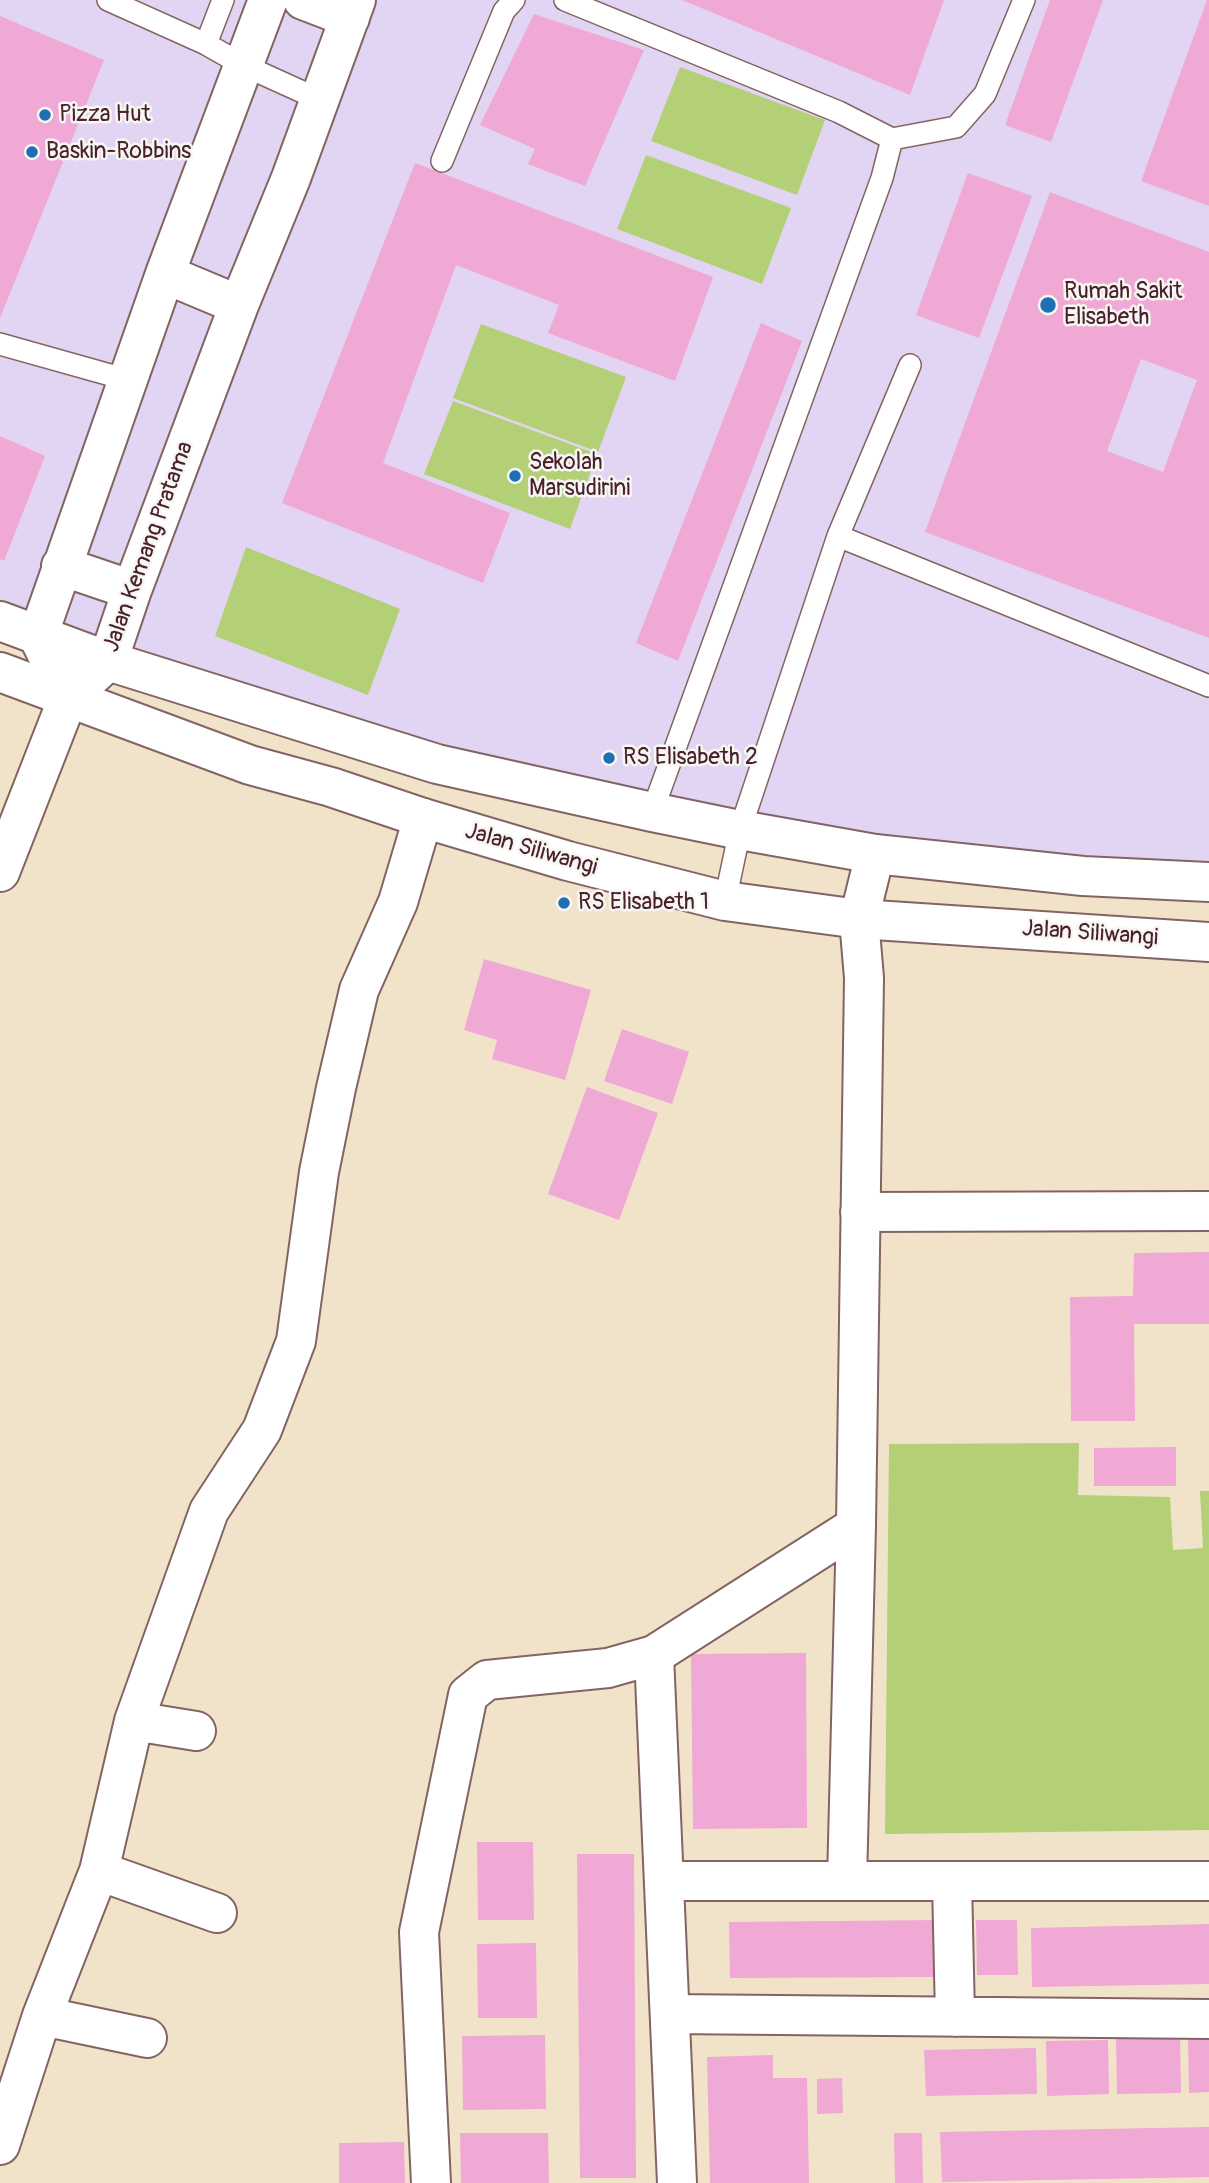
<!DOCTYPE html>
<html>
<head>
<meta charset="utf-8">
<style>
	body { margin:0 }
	canvas { display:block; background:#f1e3c9 }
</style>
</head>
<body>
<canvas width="1209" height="2183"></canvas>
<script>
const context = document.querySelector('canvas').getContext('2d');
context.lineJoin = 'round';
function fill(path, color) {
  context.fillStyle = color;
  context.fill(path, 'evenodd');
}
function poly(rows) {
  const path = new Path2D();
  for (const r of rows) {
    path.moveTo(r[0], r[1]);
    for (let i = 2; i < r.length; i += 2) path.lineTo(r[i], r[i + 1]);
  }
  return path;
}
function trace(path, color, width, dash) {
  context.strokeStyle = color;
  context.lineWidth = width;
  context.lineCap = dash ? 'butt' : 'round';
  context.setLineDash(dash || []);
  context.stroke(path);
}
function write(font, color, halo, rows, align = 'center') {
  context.font = font + ' Pangolin,sans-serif';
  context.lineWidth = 5;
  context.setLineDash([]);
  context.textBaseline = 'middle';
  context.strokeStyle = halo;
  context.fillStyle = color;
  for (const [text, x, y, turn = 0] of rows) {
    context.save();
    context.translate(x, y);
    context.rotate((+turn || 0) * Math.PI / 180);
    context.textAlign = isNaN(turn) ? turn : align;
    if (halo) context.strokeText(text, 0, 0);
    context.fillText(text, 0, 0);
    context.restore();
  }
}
const built = poly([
	[0,0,1209,0,1209,882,1083,876,329,745,0,623]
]);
const green = poly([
	[680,67,825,120,797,195,651,141],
	[646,155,791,208,762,284,617,229],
	[481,324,626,377,598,452,453,398],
	[453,401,597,454,570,529,424,474],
	[246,547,400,609,368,695,215,636],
	[1079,1443,1078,1495,1170,1497,1173,1550,1203,1548,1200,1491,1209,1491,1209,1830,885,1834,889,1444]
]);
const building = poly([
	[682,0,944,0,910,95],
	[1050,0,1103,0,1051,142,1005,125],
	[1207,0,1209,0,1209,206,1141,181],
	[534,14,644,50,585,186,528,164,535,149,480,125],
	[0,16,104,60,0,318],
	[415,163,713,277,675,381,548,333,559,305,456,265,383,463,510,513,483,583,282,503],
	[968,173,1032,196,979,338,916,315],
	[1050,192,1209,252,1209,638,925,532],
	[1141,359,1197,380,1163,472,1107,451],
	[761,323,802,341,678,661,636,643],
	[0,436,45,456,4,561,0,559],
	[484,959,591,990,565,1080,492,1059,497,1040,464,1030],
	[622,1029,689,1052,672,1104,604,1081],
	[587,1087,658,1113,619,1220,548,1194],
	[1209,1252,1209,1324,1134,1324,1135,1421,1071,1421,1070,1297,1133,1296,1134,1253],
	[1176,1447,1176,1486,1094,1486,1094,1448],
	[806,1653,807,1828,693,1829,691,1654],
	[477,1842,533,1842,534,1920,478,1920],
	[577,1854,634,1854,636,2178,580,2178],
	[941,1920,941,1977,730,1978,729,1922],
	[976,1920,1017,1920,1018,1975,977,1975],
	[1209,1924,1209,1984,1032,1987,1031,1928],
	[536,1943,537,2018,478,2018,477,1944],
	[545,2035,546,2109,463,2110,462,2036],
	[1180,2036,1181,2093,1117,2094,1116,2038],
	[1209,2037,1209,2092,1189,2093,1188,2038],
	[1108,2040,1109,2094,1047,2096,1046,2041],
	[1036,2048,1037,2094,926,2096,924,2050],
	[773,2055,773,2078,807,2078,809,2183,710,2183,707,2057],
	[842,2078,843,2113,817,2114,817,2079],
	[1209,2127,1209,2177,942,2182,940,2132],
	[460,2133,548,2133,549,2183,461,2183],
	[894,2133,922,2133,923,2183,895,2183],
	[404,2142,405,2183,339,2183,339,2143]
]);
const service = poly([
	[108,0,206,44,243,65,318,99],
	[565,0,839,112,892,139,956,127,985,94,1024,0],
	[206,44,223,0],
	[442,161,504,11,514,0],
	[0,344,128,380],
	[838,536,1209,686],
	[652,812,882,178,892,139],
	[725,901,740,830,838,536,910,365]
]);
const minor = poly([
	[860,1212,1209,1211],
	[654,1655,677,2183],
	[134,1721,196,1731],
	[99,1871,217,1913],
	[664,1881,1209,1881],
	[847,1881,856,1526,864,978,859,919,875,854],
	[952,1881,955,2017],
	[670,2014,1209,2019],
	[42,2016,147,2038],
	[0,2145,42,2016,99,1871,134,1721,209,1511,262,1430,296,1341,319,1172,336,1088,359,990,398,902,423,818],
	[431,2183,419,1932,468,1695,487,1680,608,1668,654,1655,856,1526]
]);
const tertiary = poly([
	[303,0,350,18],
	[165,274,239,305],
	[61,566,132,590],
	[68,698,38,636,165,274,268,0],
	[0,872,68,698,108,661,132,590,239,305,291,178,356,0]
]);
const primary = poly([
	[0,621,108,661,437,764,652,812,740,830,875,854,1083,876,1209,882],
	[0,672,250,765,331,787,423,818,568,861,725,901,859,919,1209,942]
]);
const markers = [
	[45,115,7,"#1f6fb2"],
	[32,152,7,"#1f6fb2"],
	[1048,305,9,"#1f6fb2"],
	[515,476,7,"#1f6fb2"],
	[609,758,7,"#1f6fb2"],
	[564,903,7,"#1f6fb2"]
];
const poiNames = [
	["Pizza Hut",59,115],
	["Baskin-Robbins",46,152],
	["Rumah Sakit",1064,292],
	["Elisabeth",1064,318],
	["Sekolah",529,463],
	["Marsudirini",529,489],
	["RS Elisabeth 2",623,758],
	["RS Elisabeth 1",578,903]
];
const streetNames = [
	["Jalan Kemang Pratama",149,547,-70],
	["Jalan Siliwangi",531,850,16],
	["Jalan Siliwangi",1090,934,4]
];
fill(built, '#e2d4f3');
fill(green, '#b4d077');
fill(building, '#efa9d4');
trace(service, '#846462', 24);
trace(minor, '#846462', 42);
trace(tertiary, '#846462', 42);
trace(primary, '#846462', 42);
trace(service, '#fff', 21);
trace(minor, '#fff', 38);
trace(tertiary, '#fff', 38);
trace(primary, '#fff', 38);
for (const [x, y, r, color] of markers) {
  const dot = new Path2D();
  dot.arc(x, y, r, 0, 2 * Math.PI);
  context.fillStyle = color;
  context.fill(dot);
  trace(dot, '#f6f6f2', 2.5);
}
write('23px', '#4a1f2b', '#f6f6f2', poiNames, 'left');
write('23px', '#4a1f2b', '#f6f6f2', streetNames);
</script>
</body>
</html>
